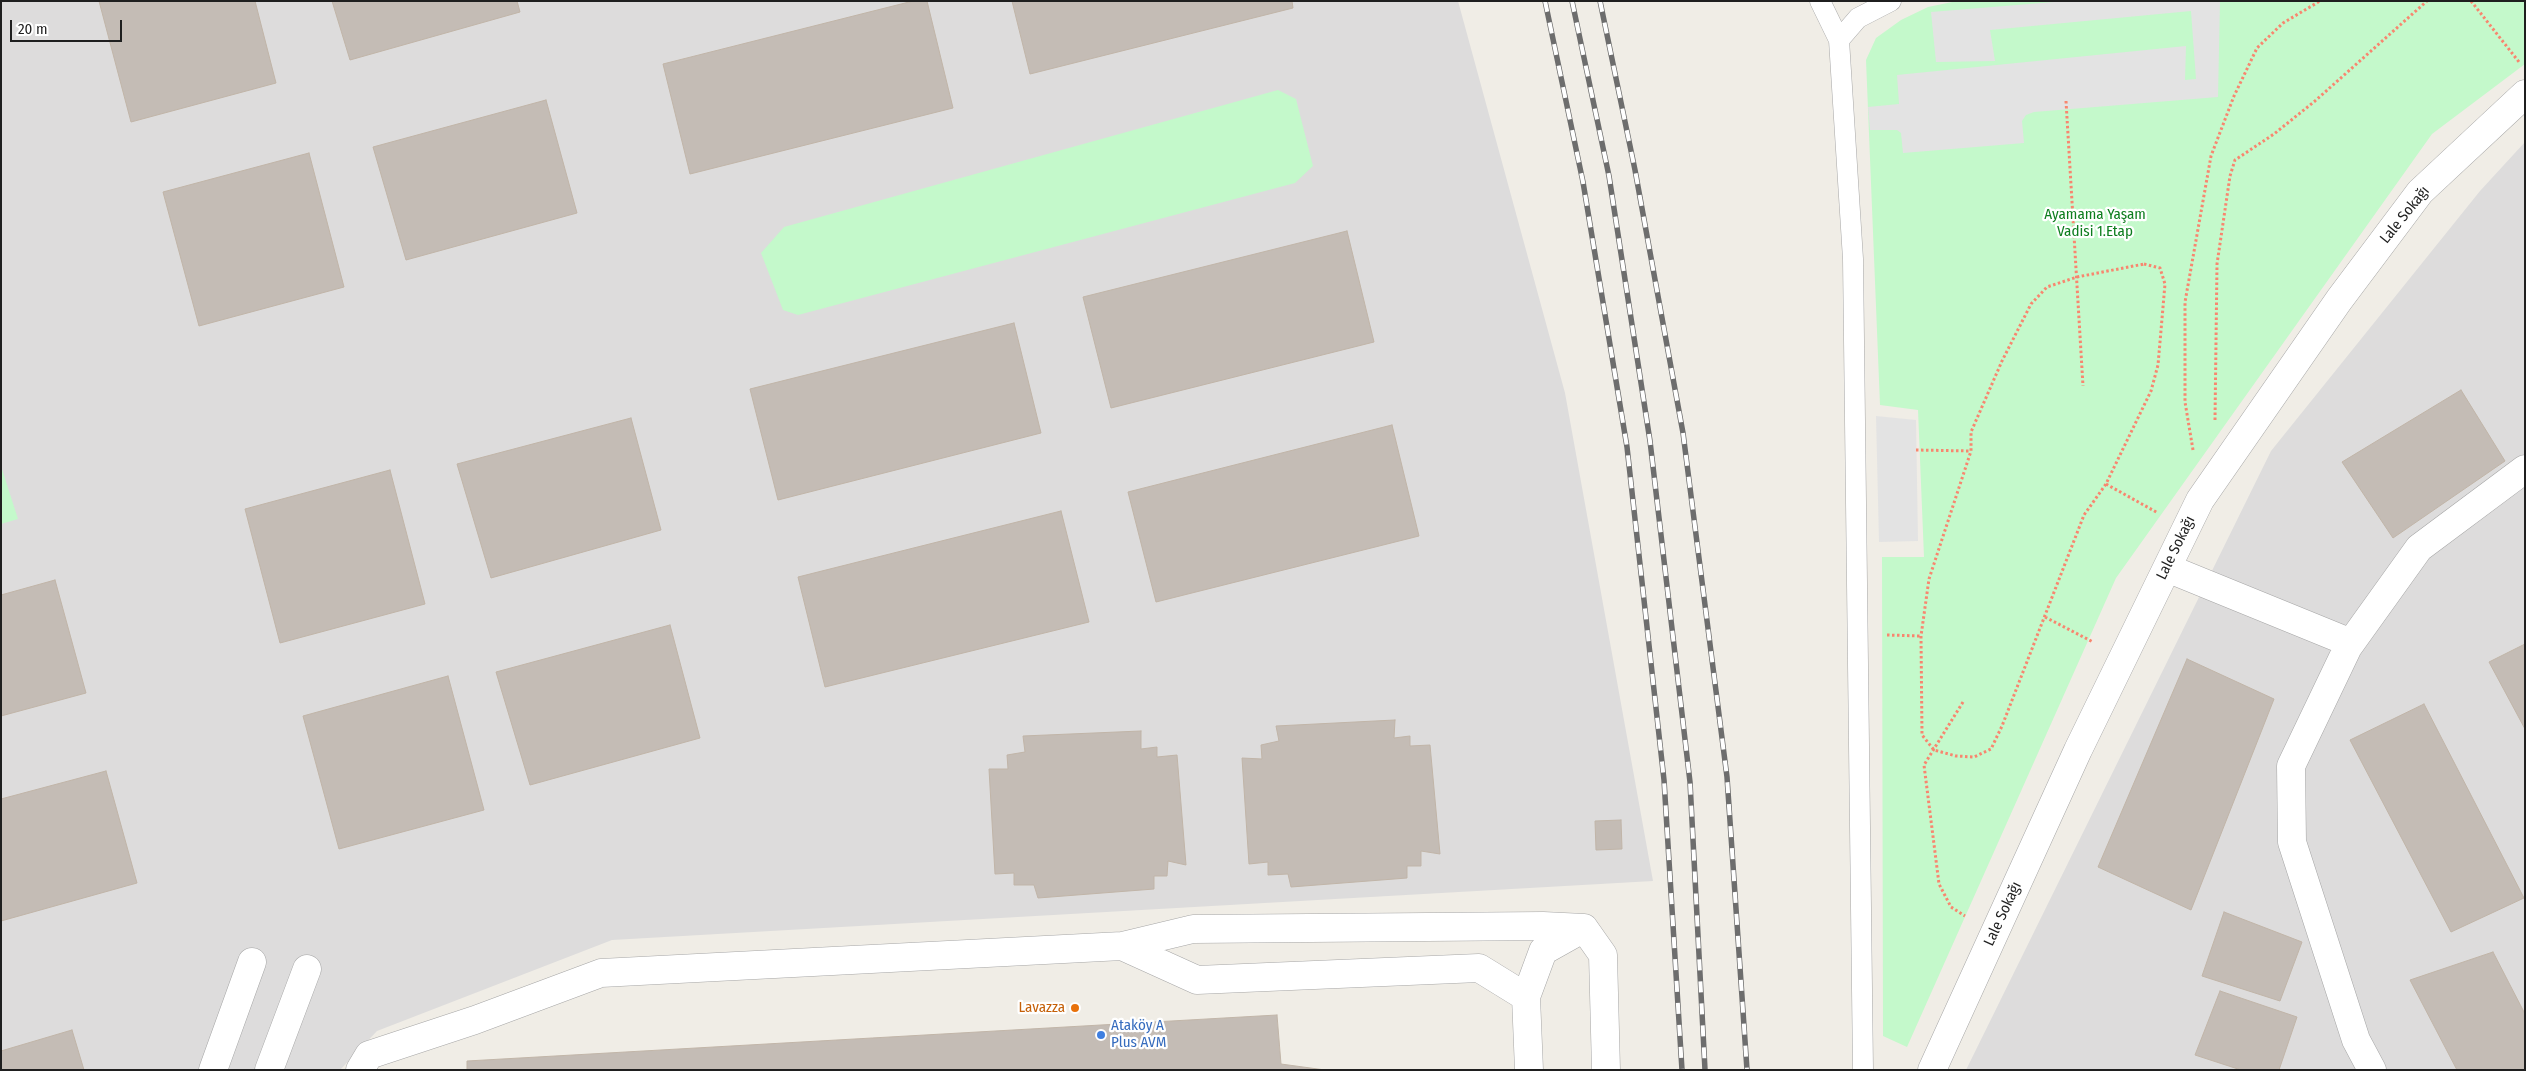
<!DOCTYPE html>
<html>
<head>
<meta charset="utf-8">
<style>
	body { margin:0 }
	#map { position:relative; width:2526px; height:1071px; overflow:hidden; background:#f0ede6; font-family:"Fira Sans Condensed",sans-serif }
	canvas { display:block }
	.frame { position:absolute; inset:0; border:2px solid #1f1f1f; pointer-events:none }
	.scale { position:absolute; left:10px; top:20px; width:112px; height:22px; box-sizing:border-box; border:2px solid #1f1f1f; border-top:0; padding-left:6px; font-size:15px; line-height:18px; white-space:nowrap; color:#1f1f1f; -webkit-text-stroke:4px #fff; paint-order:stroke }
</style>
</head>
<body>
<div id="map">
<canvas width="2526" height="1071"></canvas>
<div class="frame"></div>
<div class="scale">20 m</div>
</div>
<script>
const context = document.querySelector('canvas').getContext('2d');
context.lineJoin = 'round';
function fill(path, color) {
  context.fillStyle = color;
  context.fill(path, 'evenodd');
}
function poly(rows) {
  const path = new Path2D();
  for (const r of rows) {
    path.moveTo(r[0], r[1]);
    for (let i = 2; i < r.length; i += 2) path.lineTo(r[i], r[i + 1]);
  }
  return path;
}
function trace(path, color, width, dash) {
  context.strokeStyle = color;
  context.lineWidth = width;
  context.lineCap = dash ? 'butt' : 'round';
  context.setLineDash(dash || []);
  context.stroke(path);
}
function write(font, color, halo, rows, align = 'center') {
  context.font = font + ' "Fira Sans Condensed",sans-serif';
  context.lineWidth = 4.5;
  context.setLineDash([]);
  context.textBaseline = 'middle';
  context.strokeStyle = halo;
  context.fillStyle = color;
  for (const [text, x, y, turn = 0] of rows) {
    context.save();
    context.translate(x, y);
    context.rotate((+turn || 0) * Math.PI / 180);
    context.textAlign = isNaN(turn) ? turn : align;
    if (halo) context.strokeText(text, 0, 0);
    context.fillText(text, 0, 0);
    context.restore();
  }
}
const residential = poly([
	[1,1,1458,1,1565,393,1653,881,612,940,377,1031,340,1070,1,1070],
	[2525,142,2525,1070,1966,1070,2271,451,2480,191]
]);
const park = poly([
	[1957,1,2525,1,2525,64,2432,134,2116,578,1907,1047,1883,1036,1882,557,1924,557,1918,410,1880,405,1866,60,1876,38,1901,20,1928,7],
	[1278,90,1296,99,1313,166,1295,183,798,315,783,310,761,253,784,227],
	[1,466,18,519,1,524]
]);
const parking = poly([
	[2066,1,2220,1,2218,97,2034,112,2026,115,2022,121,2024,143,1903,153,1901,133,1897,130,1870,130,1868,107,1899,104,1897,75,2186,46,2185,80,2196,79,2191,11,1990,30,1995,61,1936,62,1931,12],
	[1876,416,1916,420,1918,541,1879,542]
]);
const building = poly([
	[99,1,255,1,276,83,131,122,99,1],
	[332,1,517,1,520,12,350,60,332,1],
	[913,1,927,1,953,108,690,174,663,64,913,1],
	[1012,1,1292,1,1293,8,1030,74,1012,1],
	[546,100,577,213,406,260,373,147,546,100],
	[309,153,344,287,199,326,163,192,309,153],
	[1347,231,1374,342,1111,408,1083,297,1347,231],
	[1014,323,1041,433,778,500,750,389,1014,323],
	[2461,390,2505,461,2393,538,2342,462,2461,390],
	[631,418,661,530,491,578,457,464,631,418],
	[1392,425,1419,536,1156,602,1128,492,1392,425],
	[390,470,425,604,280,643,245,509,390,470],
	[1061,511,1089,622,825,687,798,577,1061,511],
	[55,580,86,693,1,716,1,595,55,580],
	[670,625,700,738,530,785,496,672,670,625],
	[2525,644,2525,729,2489,662,2525,644],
	[2187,659,2274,699,2191,910,2098,867,2187,659],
	[448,676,484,810,339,849,303,716,448,676],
	[2424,704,2524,898,2451,932,2350,740,2424,704],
	[1395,720,1394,738,1410,736,1410,746,1430,745,1440,854,1421,851,1421,866,1407,866,1407,878,1291,887,1288,874,1268,875,1268,862,1249,864,1242,758,1262,759,1261,745,1279,741,1276,726,1395,720],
	[1141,731,1141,749,1157,747,1157,757,1177,755,1186,865,1168,861,1167,876,1154,876,1154,889,1038,898,1034,885,1014,885,1014,873,995,874,989,769,1008,769,1007,755,1025,752,1023,736,1141,731],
	[106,771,137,883,1,921,1,799,106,771],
	[1621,820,1622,849,1596,850,1595,821,1621,820],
	[2224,912,2302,942,2280,1001,2202,976,2224,912],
	[2493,952,2525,1014,2525,1070,2457,1070,2410,980,2493,952],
	[2220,991,2297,1017,2279,1070,2241,1070,2195,1055,2220,991],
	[1277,1015,1281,1064,1325,1070,467,1070,467,1061,1277,1015],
	[72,1030,84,1070,1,1070,1,1051,72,1030]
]);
const path = poly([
	[2471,1,2519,62],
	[2066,101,2083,386],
	[2144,264,2160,268,2165,284,2158,365,2151,391,2106,484,2084,515,2002,726,1991,749,1974,757,1956,756,1934,750,1922,735,1921,636,1929,579,1971,451,1971,432,2002,361,2031,304,2047,287,2077,277,2144,264],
	[2215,420,2217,264,2230,176,2235,160,2274,134,2315,101,2427,1],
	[1916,450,1971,451],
	[2193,450,2185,402,2185,302,2211,156,2234,96,2257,48,2283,23,2320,1],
	[2106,484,2158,513],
	[2045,617,2093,642],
	[1887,635,1921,636],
	[1963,702,1924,765,1939,884,1951,907,1965,916]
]);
const service = poly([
	[1820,1,1839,40],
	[1863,1070,1853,259,1839,40,1858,18,1891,1]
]);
const minor = poly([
	[2167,568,2351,643],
	[1122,946,1197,980,1479,968,1526,997,1529,1070],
	[1526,997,1543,951,1584,928],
	[213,1070,252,962],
	[269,1070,307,969],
	[360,1070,369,1055,475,1020,601,973,1122,946,1193,929,1543,926,1584,928,1603,955,1606,1070],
	[1932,1070,2078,750,2200,500,2339,300,2420,192,2525,94],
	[2372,1070,2356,1040,2292,842,2291,766,2348,647,2419,548,2525,469]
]);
const rail = poly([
	[1545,1,1583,182,1627,447,1664,780,1682,1070],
	[1572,1,1609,176,1650,441,1690,782,1705,1070],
	[1600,1,1635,170,1683,433,1727,777,1747,1070]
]);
const markers = [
	[1075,1008,5,"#e8710a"],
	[1101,1035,5,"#3f7fe0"]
];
const parkNames = [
	["Ayamama Yaşam",2095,215],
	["Vadisi 1.Etap",2095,232]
];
const streetNames = [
	["Lale Sokağı",2405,215,-51],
	["Lale Sokağı",2176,548,-64],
	["Lale Sokağı",2003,914,-65]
];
const foodNames = [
	["Lavazza",1065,1008]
];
const shopNames = [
	["Ataköy A",1111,1026],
	["Plus AVM",1111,1043]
];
fill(residential, '#dddcdc');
fill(park, '#c4f9cb');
fill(parking, '#e3e3e3');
fill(building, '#c4bcb5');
trace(building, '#c1b5a8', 1);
trace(service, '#a6a6a6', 21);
trace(minor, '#a6a6a6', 29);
trace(path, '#f8866f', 3, [2.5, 2.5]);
trace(service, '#fff', 20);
trace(minor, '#fff', 28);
trace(rail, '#6d6d6d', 5.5);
trace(rail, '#fff', 4, [11]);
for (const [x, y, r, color] of markers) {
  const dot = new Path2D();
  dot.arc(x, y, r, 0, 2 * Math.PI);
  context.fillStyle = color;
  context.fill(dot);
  trace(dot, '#fff', 2);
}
write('15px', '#0d7d1e', '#fff', parkNames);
write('15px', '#1f1f1f', '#fff', streetNames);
write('15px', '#c56008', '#fff', foodNames, 'right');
write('15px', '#366cbe', '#fff', shopNames, 'left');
</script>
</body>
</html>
